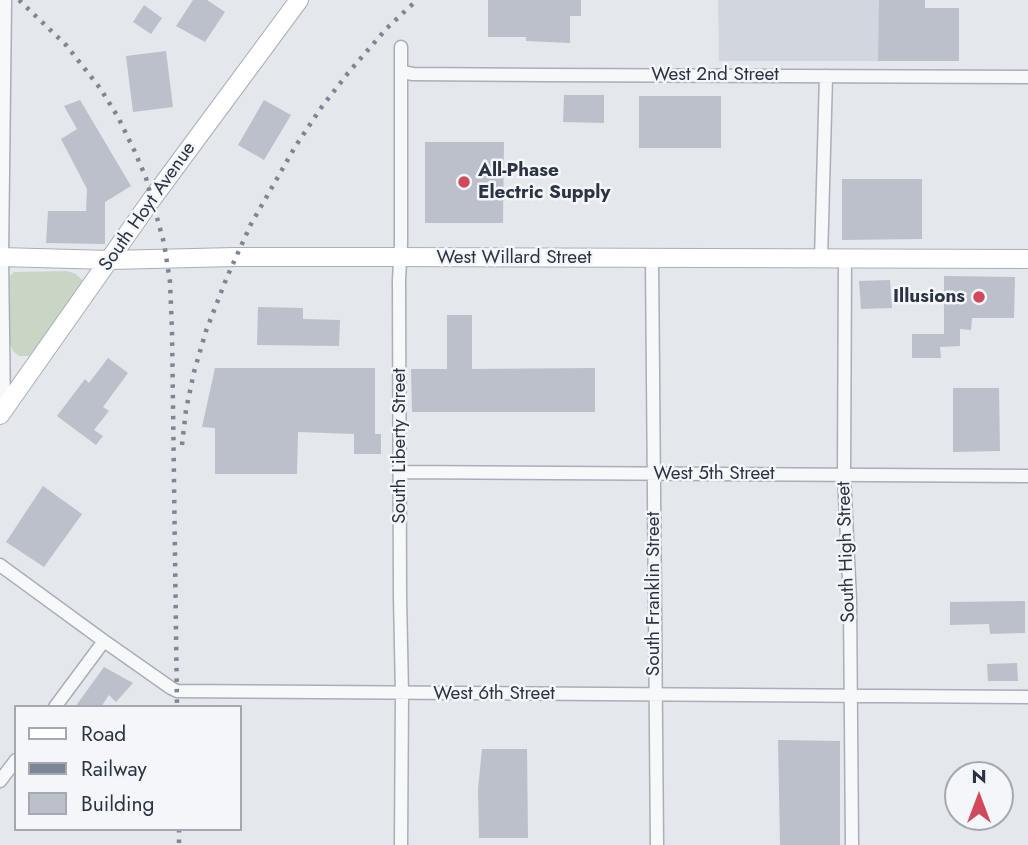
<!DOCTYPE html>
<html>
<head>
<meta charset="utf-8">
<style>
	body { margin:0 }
	#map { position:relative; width:1028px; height:845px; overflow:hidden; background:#e4e7ec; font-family:Jost,sans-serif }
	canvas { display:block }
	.legend { position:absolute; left:14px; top:705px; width:228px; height:126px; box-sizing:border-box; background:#f4f6f9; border:2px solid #a4a8b1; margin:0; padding:9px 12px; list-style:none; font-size:21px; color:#2b3445 }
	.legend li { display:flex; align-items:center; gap:14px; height:35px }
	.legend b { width:35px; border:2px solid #a4a8b1 }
	.north { position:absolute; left:944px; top:761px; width:70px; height:70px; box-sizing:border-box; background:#f4f6f9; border:2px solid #a4a8b1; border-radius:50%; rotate:0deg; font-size:19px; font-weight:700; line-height:28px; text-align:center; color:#2b3445 }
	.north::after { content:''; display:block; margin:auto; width:24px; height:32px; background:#d1495b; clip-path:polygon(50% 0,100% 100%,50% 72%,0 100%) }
</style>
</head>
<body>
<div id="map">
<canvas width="1028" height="845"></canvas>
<ul class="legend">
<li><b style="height:9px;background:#fff"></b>Road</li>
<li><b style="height:9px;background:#7d8696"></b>Railway</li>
<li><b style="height:19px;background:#bbc0ca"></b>Building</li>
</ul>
<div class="north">N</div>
</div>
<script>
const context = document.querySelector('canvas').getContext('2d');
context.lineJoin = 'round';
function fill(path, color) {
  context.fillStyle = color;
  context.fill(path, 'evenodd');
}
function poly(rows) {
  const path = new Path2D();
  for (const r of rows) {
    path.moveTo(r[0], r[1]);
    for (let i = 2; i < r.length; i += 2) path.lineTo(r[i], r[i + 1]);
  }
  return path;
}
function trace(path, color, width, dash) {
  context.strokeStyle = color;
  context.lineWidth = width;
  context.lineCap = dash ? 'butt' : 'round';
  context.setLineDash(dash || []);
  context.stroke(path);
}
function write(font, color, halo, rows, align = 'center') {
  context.font = font + ' Jost,sans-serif';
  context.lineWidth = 5;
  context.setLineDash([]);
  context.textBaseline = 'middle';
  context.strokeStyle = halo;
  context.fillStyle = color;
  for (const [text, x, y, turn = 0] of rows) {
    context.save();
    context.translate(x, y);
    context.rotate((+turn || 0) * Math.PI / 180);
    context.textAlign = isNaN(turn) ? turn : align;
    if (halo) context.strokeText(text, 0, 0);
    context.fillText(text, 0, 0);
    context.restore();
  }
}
const built = poly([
	[718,0,879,0,880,61,719,61]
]);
const green = poly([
	[67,271,76,274,83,281,81,288,29,356,19,356,13,351,10,343,10,276,14,272]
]);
const building = poly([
	[193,0,207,0,225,12,205,42,176,26],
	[488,0,581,0,581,16,570,16,570,43,526,41,526,37,488,37],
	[879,0,925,0,925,8,959,8,959,61,878,61],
	[144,5,162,18,151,34,133,22],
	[166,51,173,107,133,112,126,56],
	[564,95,604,95,604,123,563,122],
	[639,96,721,96,721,148,639,148],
	[80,100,131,186,105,202,105,244,46,243,48,211,86,211,87,189,61,139,77,129,64,106],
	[264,100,291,115,264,160,238,145],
	[425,142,504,142,503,223,425,223],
	[842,179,922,179,922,239,842,240],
	[944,276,1015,277,1014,318,972,318,971,330,960,329,960,346,940,347,941,358,912,358,912,334,944,334],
	[890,280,892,308,861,309,859,281],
	[258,307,303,308,303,319,340,320,339,346,257,345],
	[447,315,472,315,472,369,595,368,595,412,412,412,411,369,447,369],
	[108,358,128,373,103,407,109,411,94,430,103,436,96,445,57,416,85,379,89,383],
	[215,368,375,368,375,434,381,434,381,454,354,454,354,434,298,432,297,474,215,474,215,428,202,427],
	[953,388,999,388,1000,451,953,452],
	[43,486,82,514,44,567,6,542],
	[1025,601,1025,633,990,634,989,624,950,625,950,602],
	[1017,663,1018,681,988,681,987,664],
	[104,667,133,683,116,702,109,695,101,707,75,707],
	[778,740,840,741,840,845,780,845],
	[482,749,527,749,528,838,479,838,478,789]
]);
const street = poly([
	[402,72,413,74,544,75,1028,77],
	[652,259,657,845],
	[821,259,826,76],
	[845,259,844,475,850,601,852,845],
	[4,409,2,257,5,0],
	[400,472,1028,476],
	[0,565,104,641,171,688,177,691,1028,697],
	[55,707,104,641],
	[0,781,16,760],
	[401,845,402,694,400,596,399,280,401,244,401,47]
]);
const secondary = poly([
	[0,257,110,260,235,257,386,257,1028,259],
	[0,415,152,199,299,0]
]);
const rail = poly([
	[19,0,66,45,100,88,118,117,135,152,146,178,164,243,170,282,172,330,177,707],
	[182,445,186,410,194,372,206,331,227,277,251,224,295,147,321,108,348,73,387,28,417,0],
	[179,829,179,845]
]);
const markers = [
	[464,182,7,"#d1495b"],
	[979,297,7,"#d1495b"]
];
const streetNames = [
	["West 2nd Street",715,75],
	["South Hoyt Avenue",148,207,-55],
	["West Willard Street",514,258],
	["South Liberty Street",400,446,-90],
	["West 5th Street",714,474],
	["South High Street",847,552,-92],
	["South Franklin Street",654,594,-90],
	["West 6th Street",494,694]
];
const poiNames = [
	["All-Phase",478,171],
	["Electric Supply",478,193],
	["Illusions",965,297,"right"]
];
fill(built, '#d2d6de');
fill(green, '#c9d6c5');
fill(building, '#bbc0ca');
trace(street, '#a9aeb7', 15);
trace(secondary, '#a9aeb7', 20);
trace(street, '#f7f8fa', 12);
trace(secondary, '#fff', 18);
trace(rail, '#7d8696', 4.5, [3.5, 7]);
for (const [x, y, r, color] of markers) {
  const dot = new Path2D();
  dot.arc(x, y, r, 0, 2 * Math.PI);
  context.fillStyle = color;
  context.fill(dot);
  trace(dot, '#f4f6f9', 2.5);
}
write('19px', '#2b3445', '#f4f6f9', streetNames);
write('bold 19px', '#2b3445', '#f4f6f9', poiNames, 'left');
</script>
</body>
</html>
